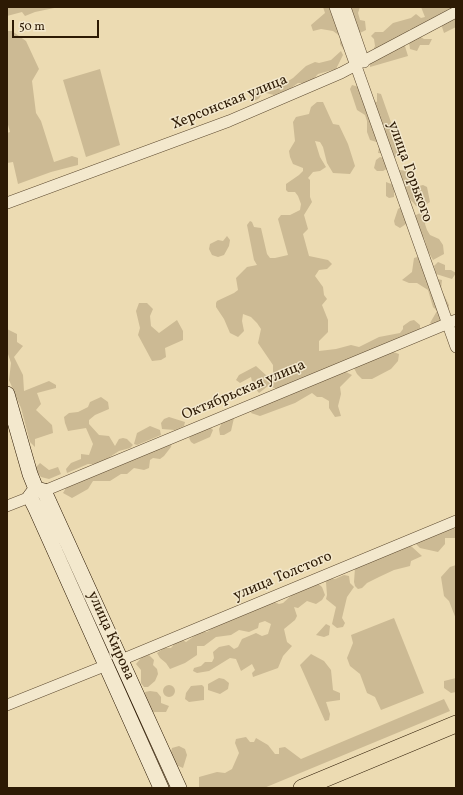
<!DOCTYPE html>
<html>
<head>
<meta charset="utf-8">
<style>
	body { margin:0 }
	#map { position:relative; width:463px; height:795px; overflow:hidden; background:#ecdbb2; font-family:Vollkorn,serif }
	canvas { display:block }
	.frame { position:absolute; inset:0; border:8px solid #2d1a04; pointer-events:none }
	.scale { position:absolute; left:12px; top:20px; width:87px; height:18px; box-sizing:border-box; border:2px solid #2d1a04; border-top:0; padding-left:5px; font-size:12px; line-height:14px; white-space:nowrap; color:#2d1a04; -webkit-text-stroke:3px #f3e8cd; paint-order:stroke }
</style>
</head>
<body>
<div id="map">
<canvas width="463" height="795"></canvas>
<div class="frame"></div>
<div class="scale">50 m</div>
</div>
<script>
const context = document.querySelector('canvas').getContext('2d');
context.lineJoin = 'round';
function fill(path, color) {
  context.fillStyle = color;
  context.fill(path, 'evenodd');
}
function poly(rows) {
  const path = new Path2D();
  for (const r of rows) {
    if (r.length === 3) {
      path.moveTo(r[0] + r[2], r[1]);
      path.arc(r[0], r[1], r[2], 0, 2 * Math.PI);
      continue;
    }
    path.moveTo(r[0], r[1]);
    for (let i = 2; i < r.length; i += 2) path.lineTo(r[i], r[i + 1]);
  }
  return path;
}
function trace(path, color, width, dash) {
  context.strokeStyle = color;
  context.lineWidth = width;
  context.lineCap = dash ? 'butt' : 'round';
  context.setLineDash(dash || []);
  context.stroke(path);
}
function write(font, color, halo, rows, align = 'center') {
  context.font = font + ' Vollkorn,serif';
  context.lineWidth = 3;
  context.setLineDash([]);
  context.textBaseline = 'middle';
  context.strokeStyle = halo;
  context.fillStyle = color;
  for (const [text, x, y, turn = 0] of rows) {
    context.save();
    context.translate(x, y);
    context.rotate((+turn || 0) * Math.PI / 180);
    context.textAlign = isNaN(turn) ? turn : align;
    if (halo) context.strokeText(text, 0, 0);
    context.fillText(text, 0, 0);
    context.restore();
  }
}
const green = poly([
	[7,7,59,7,35,12,25,16,22,12,7,16],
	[323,7,360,7,358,13,360,20,365,21,366,30,358,34,352,48,344,50,340,44,340,36,333,31,321,29,313,31,311,25,325,13],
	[421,7,456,7,456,27,444,33,441,24,420,31,410,29,403,40,408,56,370,67,370,57,375,46,374,39,371,36,375,32,383,32,393,23,411,18,416,14,421,18,425,17],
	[7,31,12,31,26,41,39,69,32,81,36,113,41,121,54,162,72,156,78,158,78,165,51,172,18,184,13,162,7,163,7,133,10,132,7,121],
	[419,36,424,39,432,39,429,45,420,45,417,51,410,49,409,42],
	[341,51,343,55,336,69,318,74,310,83,298,83,291,88,274,95,266,93,265,90,270,83,279,81,285,83,293,78,306,66,315,62,319,63,331,60],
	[100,69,120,145,86,157,63,80],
	[352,85,359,87,371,100,377,102,377,93,381,94,393,128,392,137,395,144,399,151,398,155,393,159,390,154,378,153,380,143,370,140,367,132,367,121,365,115,357,110,350,89],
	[255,94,6],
	[317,102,323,102,333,124,339,125,348,144,355,166,350,174,333,173,327,163,323,147,320,142,315,141,320,157,326,167,320,171,313,172,308,178,310,180,310,197,312,202,304,215,308,229,303,234,309,256,328,260,332,264,327,269,319,270,315,276,323,287,324,295,327,299,322,305,328,320,328,332,319,341,319,351,336,349,351,345,359,347,379,337,400,333,403,329,403,326,410,321,414,320,420,325,420,331,344,371,352,375,340,387,341,394,338,406,341,416,335,417,329,408,329,401,322,397,317,397,312,393,295,403,260,416,251,413,253,409,283,395,289,396,296,390,281,390,268,386,259,393,253,386,251,377,240,383,236,380,239,375,256,366,267,376,273,373,273,365,258,343,261,329,257,323,251,317,243,314,242,321,244,331,238,337,230,333,224,319,216,307,216,303,217,301,234,293,238,290,236,278,247,267,257,265,254,260,247,225,250,221,252,222,254,227,261,228,267,254,270,258,275,258,288,255,278,219,281,215,290,215,300,210,301,204,298,196,295,192,288,192,286,190,286,184,299,175,303,171,303,168,293,164,290,157,289,151,295,141,293,122,296,117,309,114,311,107],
	[380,157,386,159,388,168,383,171,377,171,374,168,376,160],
	[399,170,409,171,417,184,419,186,423,185,427,187,430,202,424,206,416,206,405,193,396,175],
	[386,182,394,185,394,197,389,198,386,196],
	[401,207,409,219,406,224,400,228,395,225,394,221,398,209],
	[422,212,427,216,425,224,427,230,430,235,439,239,443,245,444,254,433,260,428,251,424,238,414,228,416,215],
	[227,236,230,240,229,246,224,255,218,257,212,255,209,249,210,244,218,240,223,241],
	[421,256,437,279,442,280,441,289,449,305,446,324,434,326,430,323,437,311,433,307,428,290,417,283,409,283,402,280,412,272,414,258],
	[438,262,445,265,445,270,451,270,456,273,452,279,436,274,434,266],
	[139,303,147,303,153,309,150,316,151,326,159,333,177,320,183,331,183,340,165,348,166,357,161,360,152,361,138,335,140,328,136,311],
	[7,329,17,334,17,342,23,346,14,357,23,375,24,391,49,381,56,385,56,388,37,393,41,404,36,410,52,425,53,433,35,439,35,447,30,442,21,408,9,380,11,363,7,351],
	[390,351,399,354,398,361,391,369,372,379,362,379,357,374,354,368,362,362],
	[101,397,108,402,109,409,95,415,89,420,89,424,99,435,109,436,115,446,119,439,123,438,127,439,133,445,130,448,119,451,102,462,93,464,88,464,67,473,66,469,71,463,81,459,81,454,89,455,93,444,86,428,68,431,65,423,64,417,69,413,78,412,88,407,90,402],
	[230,415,234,418,231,431,224,435,220,435,219,429,223,420],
	[169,417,185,422,184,426,175,430,162,429,161,423,164,419],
	[150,426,160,430,161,435,137,445,134,444,137,433],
	[209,426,213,430,210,437,194,444,191,442,189,438,194,433],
	[172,440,171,447,164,456,160,459,153,458,150,460,149,468,144,470,134,468,127,474,121,474,110,481,93,481,88,489,72,498,63,493,70,481],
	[40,463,49,470,58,467,61,474,49,479,41,477,35,468],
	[453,528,456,529,456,538,445,538,445,544,438,552,420,548,416,544,417,541],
	[405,544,411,546,422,556,411,561,410,566,394,570,379,577,367,583,362,588,358,589,355,586,354,582,355,568],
	[456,565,456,619,449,601,444,596,441,577,450,567],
	[344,575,349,576,350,583,354,587,347,597,342,618,345,623,343,627,337,628,332,624,336,607,326,599,327,595,326,582,327,578,335,579],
	[316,582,322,587,325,595,322,600,316,604,307,601,298,608,294,607,297,616,295,620,284,629,287,642,292,646,283,656,278,668,253,677,252,673,255,670,252,664,241,671,236,659,230,658,209,671,197,673,193,671,194,668,201,666,205,662,212,662,214,658,213,652,219,647,229,645,234,649,238,647,242,639,256,633,262,636,268,634,271,624,265,621,259,623,258,628,249,632,239,630,231,635,216,637,204,646,197,646,197,655,185,663,170,669,166,663,160,658,157,653,164,648,171,648,175,643,181,639,186,642,200,632,207,632,211,629,220,617,274,602,279,604,283,603,293,594],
	[394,618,424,693,381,710,375,697,367,693,360,674,350,666,347,658,353,643,351,635],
	[326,624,330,626,329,635,324,637,316,635],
	[311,654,324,661,331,670,333,690,340,693,340,700,326,702,330,714,329,720,325,721,300,665],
	[149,655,154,660,153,665,157,669,158,674,155,681,148,687,144,687,141,683,141,670,136,664,142,657],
	[122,675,173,788,166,788,117,677],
	[219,678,224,679,229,683,228,689,220,694,208,690,208,684],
	[456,678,456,692,451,693,444,688,444,681],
	[169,691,6],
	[202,685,204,687,204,700,189,702,185,699,186,693,191,686],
	[150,691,157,692,161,697,161,703,169,706,166,712,152,712,146,701,145,692],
	[444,699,450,711,264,788,199,788,199,777,217,772,225,773,232,769,239,753,235,743,236,739,246,737,250,742,254,742,256,738,268,745,275,754,279,754,279,748,285,747,301,759],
	[179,746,185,749,187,755,183,768,176,765,171,752,172,748]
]);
const street = poly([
	[335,7,456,347],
	[345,7,364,62],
	[7,203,229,121,341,73,456,12],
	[44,491,456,320],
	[7,506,30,497],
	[121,660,456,521],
	[7,705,107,665]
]);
const secondary = poly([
	[7,394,30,474,36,489],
	[36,489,44,491,179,788],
	[36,489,30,497,36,509,161,788]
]);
const primary = poly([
	[302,788,456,724]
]);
const streetNames = [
	["Херсонская улица",230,103,-22],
	["улица Горького",409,172,70],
	["Октябрьская улица",244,391,-23],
	["улица Толстого",283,577,-23],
	["улица Кирова",110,636,66]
];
fill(green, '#ccba94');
trace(street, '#5d4a30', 12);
trace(secondary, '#2d1a04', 16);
trace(primary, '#2d1a04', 18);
trace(street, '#f3e8cd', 11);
trace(secondary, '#f3e8cd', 15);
trace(primary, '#ecdbb2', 17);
write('15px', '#2d1a04', '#f3e8cd', streetNames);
</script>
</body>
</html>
